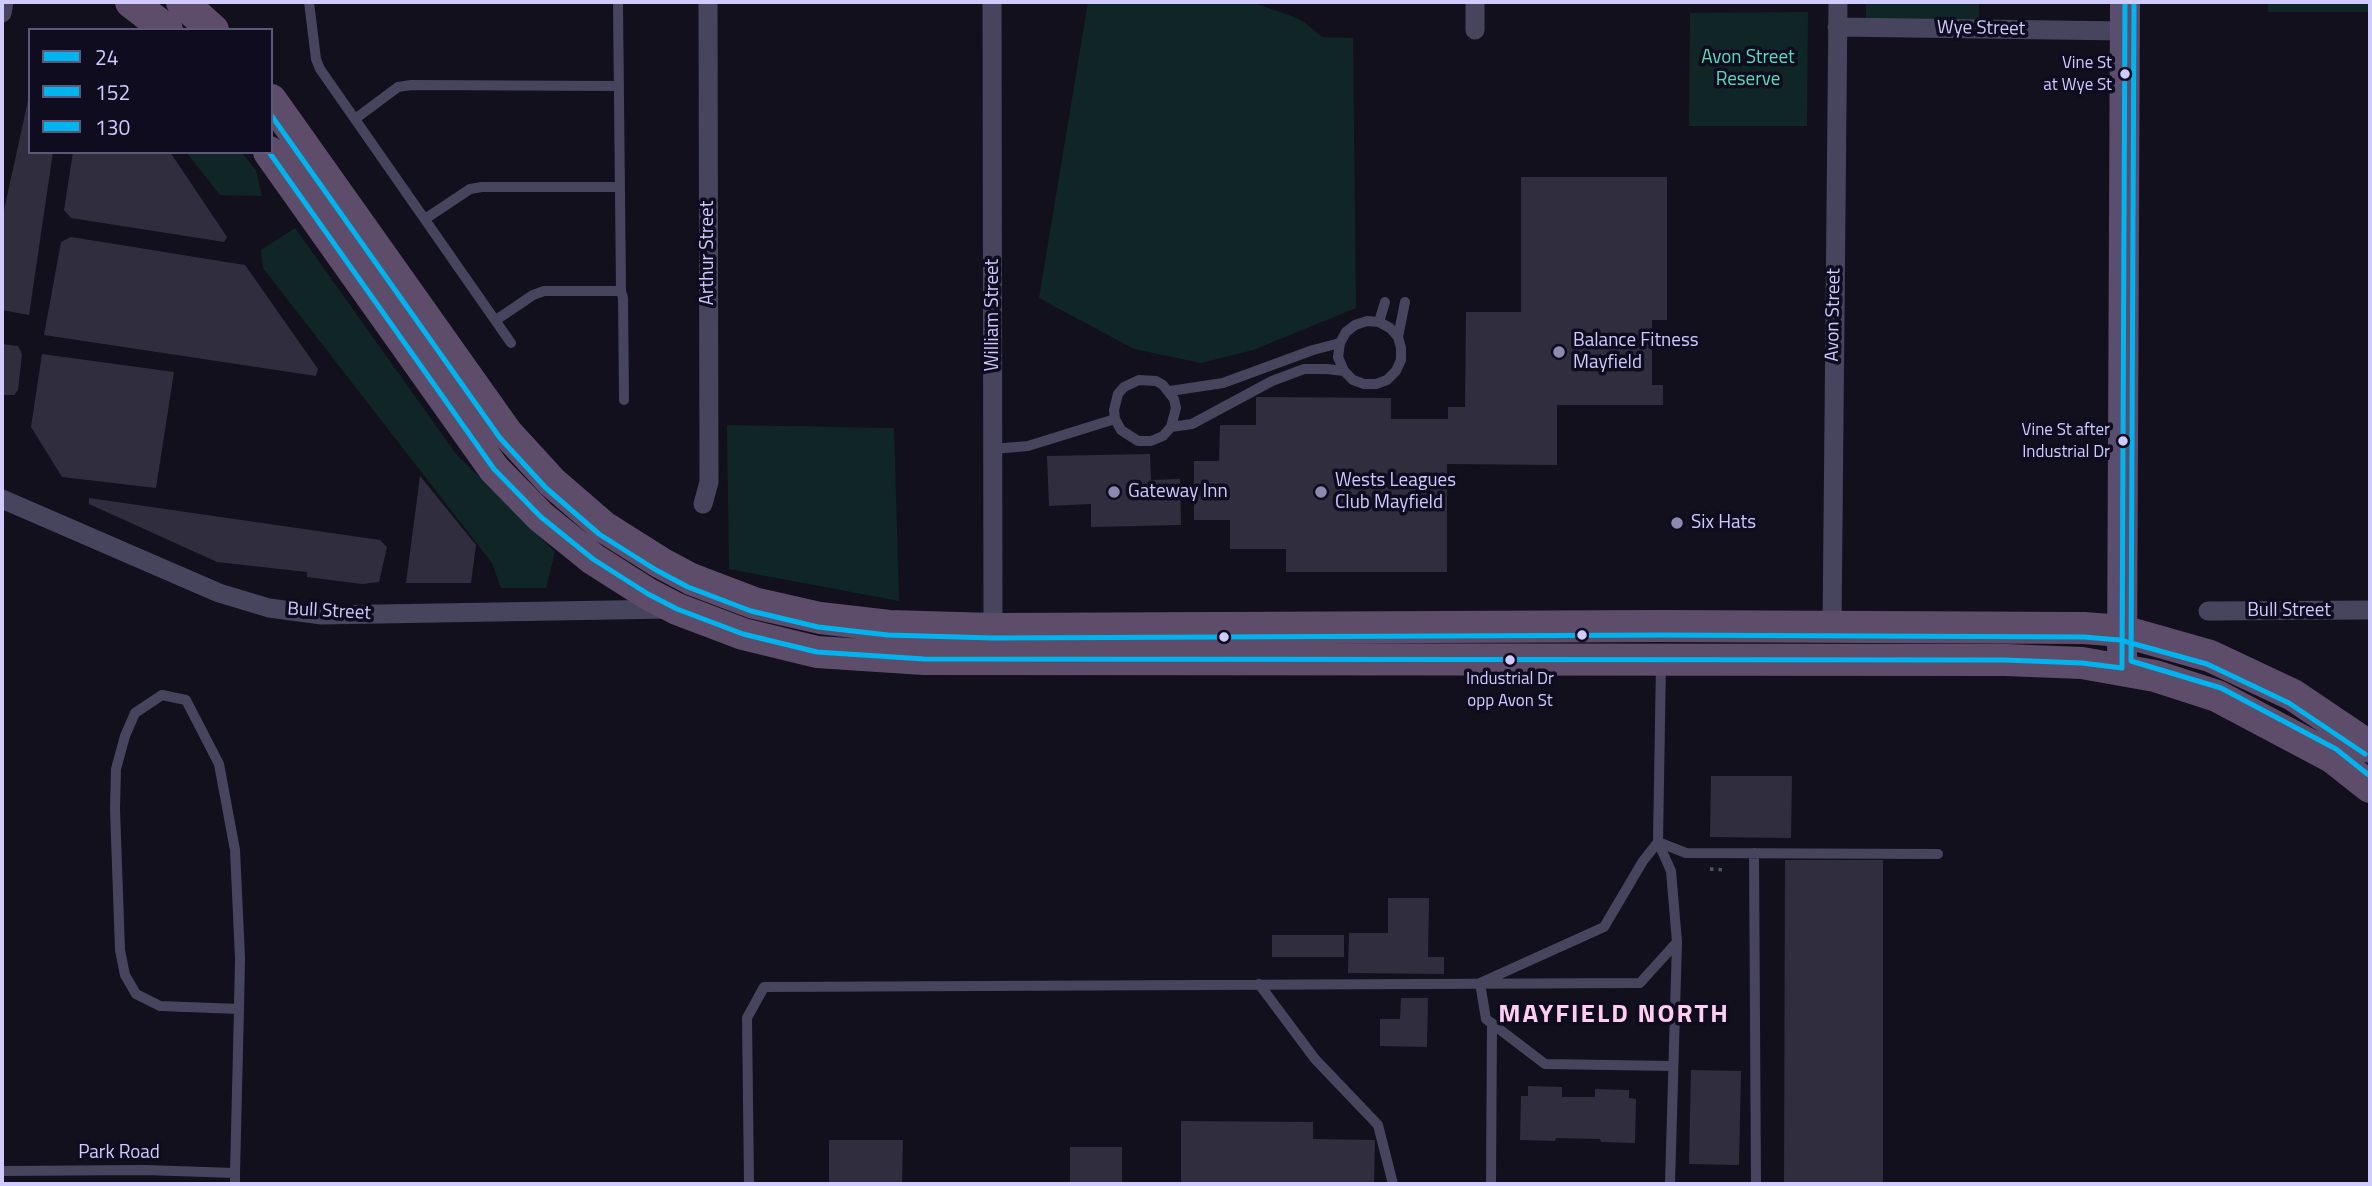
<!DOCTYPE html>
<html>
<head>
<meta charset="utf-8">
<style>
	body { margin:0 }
	#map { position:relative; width:2372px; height:1186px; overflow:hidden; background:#12101c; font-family:"Titillium Web",sans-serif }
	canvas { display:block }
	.frame { position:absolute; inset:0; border:4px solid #cfcbff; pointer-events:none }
	.legend { position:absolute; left:28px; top:28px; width:245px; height:126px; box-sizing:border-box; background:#0f0c20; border:2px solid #5c5879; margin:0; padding:9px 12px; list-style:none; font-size:21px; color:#cfcbff }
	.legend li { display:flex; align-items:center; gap:14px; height:35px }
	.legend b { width:35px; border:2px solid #5c5879 }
</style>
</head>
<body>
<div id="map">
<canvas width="2372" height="1186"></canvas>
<div class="frame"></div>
<ul class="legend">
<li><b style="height:9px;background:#00b5ef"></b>24</li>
<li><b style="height:9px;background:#00b5ef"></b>152</li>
<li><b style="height:9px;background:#00b5ef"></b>130</li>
</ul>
</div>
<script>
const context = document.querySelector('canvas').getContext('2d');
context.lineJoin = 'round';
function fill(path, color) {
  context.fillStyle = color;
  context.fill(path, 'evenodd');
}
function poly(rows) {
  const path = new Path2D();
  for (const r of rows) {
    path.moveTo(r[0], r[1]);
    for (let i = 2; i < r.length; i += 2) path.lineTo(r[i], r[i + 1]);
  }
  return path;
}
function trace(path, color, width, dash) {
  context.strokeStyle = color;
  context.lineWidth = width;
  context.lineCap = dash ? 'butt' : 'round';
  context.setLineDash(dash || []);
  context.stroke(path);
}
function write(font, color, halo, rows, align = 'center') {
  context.font = font + ' "Titillium Web",sans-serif';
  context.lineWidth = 7;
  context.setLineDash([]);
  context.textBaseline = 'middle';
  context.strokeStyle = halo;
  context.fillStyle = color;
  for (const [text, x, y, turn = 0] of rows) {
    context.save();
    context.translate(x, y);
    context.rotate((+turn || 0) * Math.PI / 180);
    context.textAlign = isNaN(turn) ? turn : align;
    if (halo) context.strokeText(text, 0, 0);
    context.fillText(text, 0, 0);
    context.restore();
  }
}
const green = poly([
	[1088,2,1251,2,1294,17,1304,22,1322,37,1353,38,1356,308,1253,350,1201,363,1134,349,1039,298],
	[1866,2,1979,2,1979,20,1866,20],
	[2268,2,2370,2,2370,12,2268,12],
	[1808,12,1807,126,1689,126,1690,13],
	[186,152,241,152,256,170,262,196,220,195],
	[295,228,456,454,555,552,546,588,501,588,492,563,263,268,261,250],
	[727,425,894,428,899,601,729,569]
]);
const building = poly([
	[29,96,30,152,53,152,29,315,2,310,2,219],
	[73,152,170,152,227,237,224,242,71,218,64,210],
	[1521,177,1667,177,1667,320,1652,320,1652,385,1663,385,1663,405,1557,405,1557,465,1447,464,1447,572,1286,572,1286,549,1230,549,1230,520,1194,520,1194,461,1219,461,1220,425,1256,425,1256,397,1391,398,1391,419,1448,419,1448,407,1465,407,1466,312,1521,312],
	[71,237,245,265,318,369,316,376,44,335,61,242],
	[2,344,18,346,22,354,18,390,14,395,2,395],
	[42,354,174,372,156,488,62,477,31,427],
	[1150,454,1151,480,1180,479,1181,525,1091,527,1091,504,1049,506,1047,456],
	[420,476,476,545,471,583,406,583],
	[89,498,380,540,387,547,379,582,362,584,307,577,307,572,217,562,89,504],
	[1711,776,1792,776,1791,838,1710,837],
	[1785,860,1883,860,1883,1184,1784,1184],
	[1388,898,1429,898,1428,957,1444,957,1444,974,1348,973,1349,933,1388,933],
	[1272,935,1344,935,1344,957,1272,957],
	[1401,998,1428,998,1427,1047,1380,1046,1380,1019,1400,1019],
	[1691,1070,1741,1071,1739,1165,1689,1164],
	[1528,1086,1562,1087,1562,1097,1595,1097,1595,1089,1629,1090,1629,1098,1636,1099,1635,1143,1601,1142,1600,1139,1556,1138,1555,1141,1520,1140,1521,1096,1528,1096],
	[1181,1121,1313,1122,1313,1139,1375,1140,1374,1184,1181,1184],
	[829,1140,903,1140,902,1184,829,1184],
	[1070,1147,1122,1147,1122,1184,1070,1184]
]);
const path = poly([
	[1710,869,1725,870]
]);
const service = poly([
	[309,2,316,59,320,69,511,343],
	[618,2,621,291,623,298,624,400],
	[355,119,398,87,411,85,619,86],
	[425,219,470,189,482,187,620,187],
	[496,320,533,295,544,291,621,291],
	[1379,322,1385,302],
	[1398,337,1405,302],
	[1170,391,1223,383,1313,350,1340,343],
	[1171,427,1176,408,1174,399,1163,385,1156,381,1139,380,1124,387,1118,394,1114,410,1115,419,1121,430,1138,441,1151,441,1163,436,1171,427,1192,424,1272,381,1304,369,1327,369,1344,371,1353,380,1364,384,1376,384,1387,380,1396,371,1401,360,1401,348,1398,337,1390,328,1379,322,1367,321,1355,325,1346,332,1340,343,1338,357,1344,371],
	[993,449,1028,446,1115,419],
	[1754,853,1756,1184],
	[1259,984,1315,1059,1378,1125,1393,1184],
	[1673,1066,1545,1064,1486,1019,1480,983,1604,927,1643,861,1658,842,1686,853,1938,854],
	[2,1171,145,1170,235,1173],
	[235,1184,235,1173,239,1009,240,958,235,850,219,764,186,700,162,695,135,713,125,736,116,769,115,809,120,950,125,975,136,994,160,1006,239,1009],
	[749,1184,747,1018,764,987,1640,983,1677,942,1671,871,1658,842,1661,662],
	[1491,1184,1492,1023],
	[1670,1184,1677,942]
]);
const minor = poly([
	[992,2,993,629],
	[2,13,4,2],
	[1837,27,2125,31],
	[1475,30,1475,2],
	[2,499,219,593,269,608,322,615,669,609],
	[703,504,709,482,708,2],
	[2208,611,2370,610],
	[1832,628,1838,2]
]);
const primary = poly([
	[2122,668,2125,2]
]);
const trunk = poly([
	[131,2,167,30],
	[182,2,213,30],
	[271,100,507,433,552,482,604,527,661,563,691,579,754,603,820,618,889,626,993,629,1661,626,2084,628,2122,631,2210,656,2293,695,2370,747],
	[269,152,494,469,541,517,593,559,648,594,677,609,743,634,817,652,924,659,2005,660,2082,663,2155,676,2217,696,2332,757,2370,787]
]);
const bus1 = poly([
	[269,152,494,469,541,517,593,559,648,594,677,609,743,634,817,652,924,659,2005,660,2082,663,2122,668,2125,2]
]);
const bus2 = poly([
	[271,115,500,438,546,488,599,534,656,570,688,587,751,611,818,627,888,635,993,638,1661,635,2084,637,2120,640,2207,664,2289,703,2365,754]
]);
const bus3 = poly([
	[2134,2,2131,661,2221,688,2336,749,2370,776]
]);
const markers = [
	[2125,74,6,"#cfcbff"],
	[1559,352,7,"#8d8ab0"],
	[2123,441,6,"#cfcbff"],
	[1114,492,7,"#8d8ab0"],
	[1321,492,7,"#8d8ab0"],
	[1677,523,7,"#8d8ab0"],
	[1582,635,6,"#cfcbff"],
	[1224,637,6,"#cfcbff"],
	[1510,660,6,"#cfcbff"]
];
const busNames = [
	["Vine St",2112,64],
	["at Wye St",2112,86],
	["Vine St after",2110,431],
	["Industrial Dr",2110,453],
	["Industrial Dr",1510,680,"center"],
	["opp Avon St",1510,702,"center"]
];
const streetNames = [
	["Wye Street",1981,29,1],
	["Arthur Street",708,253,-90],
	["William Street",993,315,-90],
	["Avon Street",1834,315,-89],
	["Bull Street",2289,611],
	["Bull Street",329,612,3],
	["Park Road",119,1153]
];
const parkNames = [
	["Avon Street",1748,58],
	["Reserve",1748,80]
];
const poiNames = [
	["Balance Fitness",1573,341],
	["Mayfield",1573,363],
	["Wests Leagues",1335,481],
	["Club Mayfield",1335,503],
	["Gateway Inn",1128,492],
	["Six Hats",1691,523]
];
const districtNames = [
	["MAYFIELD NORTH",1614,1016]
];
fill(green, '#102626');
fill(building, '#302e3e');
trace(path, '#485764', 3.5, [3.5, 5]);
trace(service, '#46455d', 10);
trace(minor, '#46455d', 19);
trace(primary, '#594e6e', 30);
trace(trunk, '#5e4d6a', 32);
trace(bus1, '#00b5ef', 5);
trace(bus2, '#00b5ef', 5);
trace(bus3, '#00b5ef', 5);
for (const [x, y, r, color] of markers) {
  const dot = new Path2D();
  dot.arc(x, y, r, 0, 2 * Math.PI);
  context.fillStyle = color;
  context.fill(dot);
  trace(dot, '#0f0c20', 2.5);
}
write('17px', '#cfcbff', '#0f0c20', busNames, 'right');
write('19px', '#cfcbff', '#0f0c20', streetNames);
write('19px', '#57dfb8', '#0f0c20', parkNames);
write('19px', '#cfcbff', '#0f0c20', poiNames, 'left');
context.letterSpacing = '2px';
write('bold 26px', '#ffcdef', '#0f0c20', districtNames);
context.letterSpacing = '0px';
</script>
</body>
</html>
